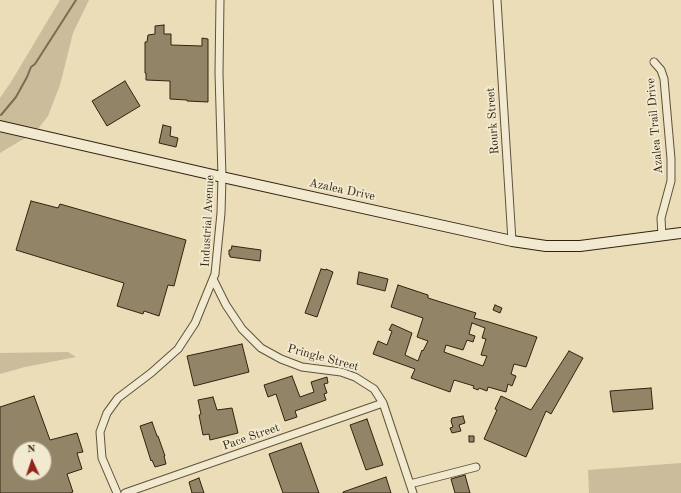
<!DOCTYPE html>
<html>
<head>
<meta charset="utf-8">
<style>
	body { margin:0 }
	#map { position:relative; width:681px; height:493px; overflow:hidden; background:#eaddb7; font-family:"Old Standard TT",serif }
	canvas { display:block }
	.north { position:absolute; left:12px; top:441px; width:40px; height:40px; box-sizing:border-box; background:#f1e9d0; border:1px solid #a59a83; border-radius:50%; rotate:357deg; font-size:11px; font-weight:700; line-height:16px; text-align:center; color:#322310 }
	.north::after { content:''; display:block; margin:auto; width:14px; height:18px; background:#8f2418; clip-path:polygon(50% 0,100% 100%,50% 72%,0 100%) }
</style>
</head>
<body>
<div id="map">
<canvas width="681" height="493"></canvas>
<div class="north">N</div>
</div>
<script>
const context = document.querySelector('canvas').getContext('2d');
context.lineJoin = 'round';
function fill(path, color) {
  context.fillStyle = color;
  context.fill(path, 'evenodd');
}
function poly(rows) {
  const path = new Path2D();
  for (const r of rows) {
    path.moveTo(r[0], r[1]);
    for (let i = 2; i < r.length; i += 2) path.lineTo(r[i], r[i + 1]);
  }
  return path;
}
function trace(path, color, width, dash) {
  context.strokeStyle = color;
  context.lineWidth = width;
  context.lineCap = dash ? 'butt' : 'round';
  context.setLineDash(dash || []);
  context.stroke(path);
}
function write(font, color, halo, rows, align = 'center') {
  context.font = font + ' "Old Standard TT",serif';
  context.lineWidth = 4;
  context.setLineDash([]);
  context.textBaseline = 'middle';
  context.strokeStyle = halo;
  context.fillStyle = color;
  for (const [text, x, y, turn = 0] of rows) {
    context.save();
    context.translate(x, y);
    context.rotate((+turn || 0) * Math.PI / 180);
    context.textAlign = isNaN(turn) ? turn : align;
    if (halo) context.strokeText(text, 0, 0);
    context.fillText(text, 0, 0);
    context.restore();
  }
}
const green = poly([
	[60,0,89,0,73,33,60,85,48,116,34,134,20,141,0,153,0,98,11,82],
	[68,352,76,357,25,367,0,374,0,353],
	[681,463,681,493,589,493,588,470]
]);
const stream = poly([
	[1,115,16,97,27,77,31,67,35,64,76,0]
]);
const building = poly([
	[164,25,164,34,171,34,171,45,202,46,202,38,208,39,208,102,187,101,187,100,170,99,170,81,146,80,146,73,145,73,145,42,147,42,148,35,155,34,155,26,164,25],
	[125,81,140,106,107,126,92,101,125,81],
	[163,125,171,127,170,136,178,138,176,147,159,143,163,125],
	[31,201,58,208,60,204,186,240,174,286,168,285,159,316,144,311,143,314,117,306,124,283,16,250,31,201],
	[232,246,261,250,260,261,230,257,230,255,229,255,229,250,231,250,232,246],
	[321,269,326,270,326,269,333,272,317,317,305,313,321,269],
	[359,272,388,279,385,291,357,284,359,272],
	[398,285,428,295,428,298,476,313,474,318,489,322,537,337,526,367,514,364,511,374,516,376,512,386,508,384,506,392,488,387,487,391,479,388,478,390,473,388,474,386,454,380,450,392,411,378,415,369,373,354,378,341,387,345,392,331,389,330,392,324,412,333,405,355,418,361,422,350,423,351,428,341,417,337,423,318,391,307,398,285],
	[472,323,485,328,482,338,486,339,481,355,487,356,483,366,444,352,446,345,463,350,467,340,473,342,475,336,469,334,472,323],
	[495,305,502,308,500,313,493,310,495,305],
	[242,344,249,372,194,386,187,356,242,344],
	[569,351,583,358,551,414,546,411,526,457,484,439,497,410,495,409,501,396,531,410,569,351],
	[292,376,300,397,314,392,311,382,327,377,328,383,324,384,327,393,324,394,326,400,295,411,297,417,285,421,276,394,268,397,264,385,292,376],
	[651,388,653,409,613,412,610,391,651,388],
	[34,396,50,440,77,433,83,452,77,453,82,469,67,474,73,492,70,493,0,493,0,407,34,396],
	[20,449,44,449,44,473,20,473,20,449],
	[213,397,217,410,232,408,238,433,210,440,209,434,203,435,199,415,201,414,198,400,213,397],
	[463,416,465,423,459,425,461,431,452,433,450,428,453,427,451,421,452,418,463,416],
	[367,419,383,465,366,470,350,425,367,419],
	[152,422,157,436,158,436,165,456,164,456,166,464,155,467,152,460,151,461,140,426,152,422],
	[469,436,474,436,474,442,469,442,469,436],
	[301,443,319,493,283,493,269,454,301,443],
	[465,475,470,493,455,493,451,479,465,475],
	[386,477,391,493,343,493,343,492,386,477],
	[199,478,204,493,192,493,189,482,199,478]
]);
const street = poly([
	[497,0,512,241],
	[654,62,661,70,664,79,671,159,671,181,661,218,662,236],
	[214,281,226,305,242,329,261,348,281,359,302,367,341,372,355,377,374,389,383,403,413,493],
	[410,484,476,467],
	[117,493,102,458,100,432,107,413,118,398,151,373,178,349,195,323,215,274,221,213,222,177,219,73,220,0],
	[125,493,383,403]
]);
const secondary = poly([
	[0,126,222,177,512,241,546,246,580,246,681,233]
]);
const streetNames = [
	["Rourk Street",493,121,-94],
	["Azalea Trail Drive",655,126,-95],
	["Azalea Drive",342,190,12],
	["Industrial Avenue",208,221,-87],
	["Pringle Street",323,358,15],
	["Pace Street",251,437,-19]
];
fill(green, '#cbbd9b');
trace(stream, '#7b6d52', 2);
fill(building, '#928467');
trace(building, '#322310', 1);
trace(street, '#60523a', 9);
trace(secondary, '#322310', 12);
trace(street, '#f1e9d0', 7);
trace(secondary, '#f1e9d0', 10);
write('12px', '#322310', '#f1e9d0', streetNames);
</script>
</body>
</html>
